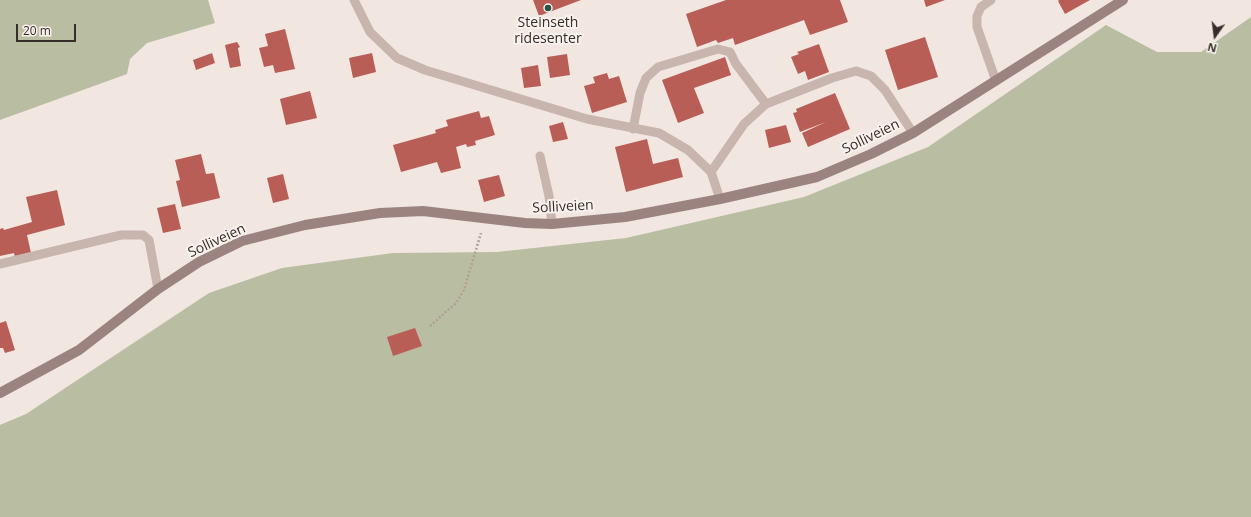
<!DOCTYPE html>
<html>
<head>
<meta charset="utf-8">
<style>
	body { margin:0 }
	#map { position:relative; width:1251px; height:517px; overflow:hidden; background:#f1e6e0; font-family:"Open Sans",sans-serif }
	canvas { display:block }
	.north { position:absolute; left:1195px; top:16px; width:40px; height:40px; -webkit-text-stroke:3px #f8f1ec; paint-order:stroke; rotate:194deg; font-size:11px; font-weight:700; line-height:16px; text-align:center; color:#372d2b }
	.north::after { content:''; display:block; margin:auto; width:14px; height:18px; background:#372d2b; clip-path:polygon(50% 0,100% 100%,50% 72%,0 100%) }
	.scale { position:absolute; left:16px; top:24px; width:60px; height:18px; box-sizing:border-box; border:2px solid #372d2b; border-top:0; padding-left:5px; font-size:12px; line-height:14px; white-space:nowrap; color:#372d2b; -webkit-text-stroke:3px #f8f1ec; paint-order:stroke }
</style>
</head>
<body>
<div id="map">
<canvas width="1251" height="517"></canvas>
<div class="north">N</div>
<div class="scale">20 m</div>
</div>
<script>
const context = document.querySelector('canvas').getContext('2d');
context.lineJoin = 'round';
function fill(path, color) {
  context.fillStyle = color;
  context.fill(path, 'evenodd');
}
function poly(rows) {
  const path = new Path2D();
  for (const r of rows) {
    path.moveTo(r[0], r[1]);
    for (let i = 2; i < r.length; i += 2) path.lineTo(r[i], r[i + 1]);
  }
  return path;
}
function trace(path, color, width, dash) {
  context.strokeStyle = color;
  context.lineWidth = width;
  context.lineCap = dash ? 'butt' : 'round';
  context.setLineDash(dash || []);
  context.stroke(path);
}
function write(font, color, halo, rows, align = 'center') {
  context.font = font + ' "Open Sans",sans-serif';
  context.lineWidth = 4;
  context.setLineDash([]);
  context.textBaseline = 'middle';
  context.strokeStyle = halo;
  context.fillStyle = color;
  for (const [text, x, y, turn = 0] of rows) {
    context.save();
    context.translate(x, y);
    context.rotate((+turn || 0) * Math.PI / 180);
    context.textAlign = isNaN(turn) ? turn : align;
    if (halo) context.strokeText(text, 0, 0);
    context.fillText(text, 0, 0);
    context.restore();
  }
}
const green = poly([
	[0,0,208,0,215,23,147,43,130,59,127,74,0,120],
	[1251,17,1251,517,0,517,0,425,26,414,209,293,282,268,393,253,497,252,626,238,804,197,928,147,1106,25,1157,52,1201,52]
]);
const building = poly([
	[533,0,581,0,539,16],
	[726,0,840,0,848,22,810,35,804,20,735,45,733,38,718,43,716,40,697,47,686,14],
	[924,0,945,0,926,7],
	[1059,0,1090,0,1065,14,1058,1],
	[285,29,295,69,275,73,273,65,264,67,259,48,268,46,265,34],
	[925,37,938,77,898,90,885,50],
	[237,42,240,47,238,48,241,66,230,68,225,45],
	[819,44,829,72,808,80,805,71,798,74,791,57,799,54,797,52],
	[212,53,215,63,196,70,193,60],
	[372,53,376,72,353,78,349,58],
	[567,54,570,75,550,78,547,57],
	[725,57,731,75,694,88,704,113,678,123,662,80],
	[538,65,541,86,524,88,521,68],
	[607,73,609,79,619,76,627,102,592,113,584,86,595,83,593,77],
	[310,91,317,118,286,125,280,99],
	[835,93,850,129,808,147,802,133,826,122,800,132,793,113,797,112,796,109],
	[479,111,481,118,489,116,495,135,475,141,476,145,467,147,466,144,456,147,461,168,441,173,437,162,401,172,393,145,436,133,435,130,448,126,446,120],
	[563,122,568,139,553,142,549,126],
	[786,125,791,142,769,148,765,130],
	[647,139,653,164,678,158,683,177,626,192,615,147],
	[201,154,206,174,214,173,220,198,182,207,176,181,180,180,175,160],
	[283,174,289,199,273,203,267,178],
	[499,175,505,196,484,202,478,180],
	[57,190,65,225,27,235,31,253,15,257,14,253,0,256,0,229,3,228,4,230,32,222,26,197],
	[175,204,181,229,163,233,157,208],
	[6,321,15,350,5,353,3,348,0,348,0,323],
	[415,328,422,346,393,356,387,337]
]);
const path = poly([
	[430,326,456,303,464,290,481,233]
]);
const lane = poly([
	[354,0,370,32,397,58,425,70,587,119,659,133,688,150,711,172,720,199],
	[991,0,981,7,977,16,977,27,996,81],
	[633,129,640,93,646,78,658,67,718,49,730,52,736,64,766,104],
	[540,156,549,196,552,224],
	[711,172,744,124,766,104,832,78,856,71,871,76,885,90,913,133],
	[0,264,121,235,143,235,149,240,158,289]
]);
const secondary = poly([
	[0,393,79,350,158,289,199,262,242,241,305,225,380,213,423,211,525,223,552,224,625,217,720,199,817,177,871,154,913,133,1123,0]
]);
const markers = [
	[548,8,4,"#255450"]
];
const poiNames = [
	["Steinseth",548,23],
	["ridesenter",548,39]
];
const streetNames = [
	["Solliveien",871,137,-26],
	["Solliveien",563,207,-3],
	["Solliveien",217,241,-25]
];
fill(green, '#b9bea2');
fill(building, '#b95e56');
trace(path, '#b39f97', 2.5, [2, 2]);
trace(lane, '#c8b5ad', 9);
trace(secondary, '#9b847f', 10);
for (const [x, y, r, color] of markers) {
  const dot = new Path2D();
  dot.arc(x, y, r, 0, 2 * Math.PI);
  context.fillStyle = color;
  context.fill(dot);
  trace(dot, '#f8f1ec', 1.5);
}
write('14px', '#372d2b', '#f8f1ec', poiNames);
write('14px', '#372d2b', '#f8f1ec', streetNames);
</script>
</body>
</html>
